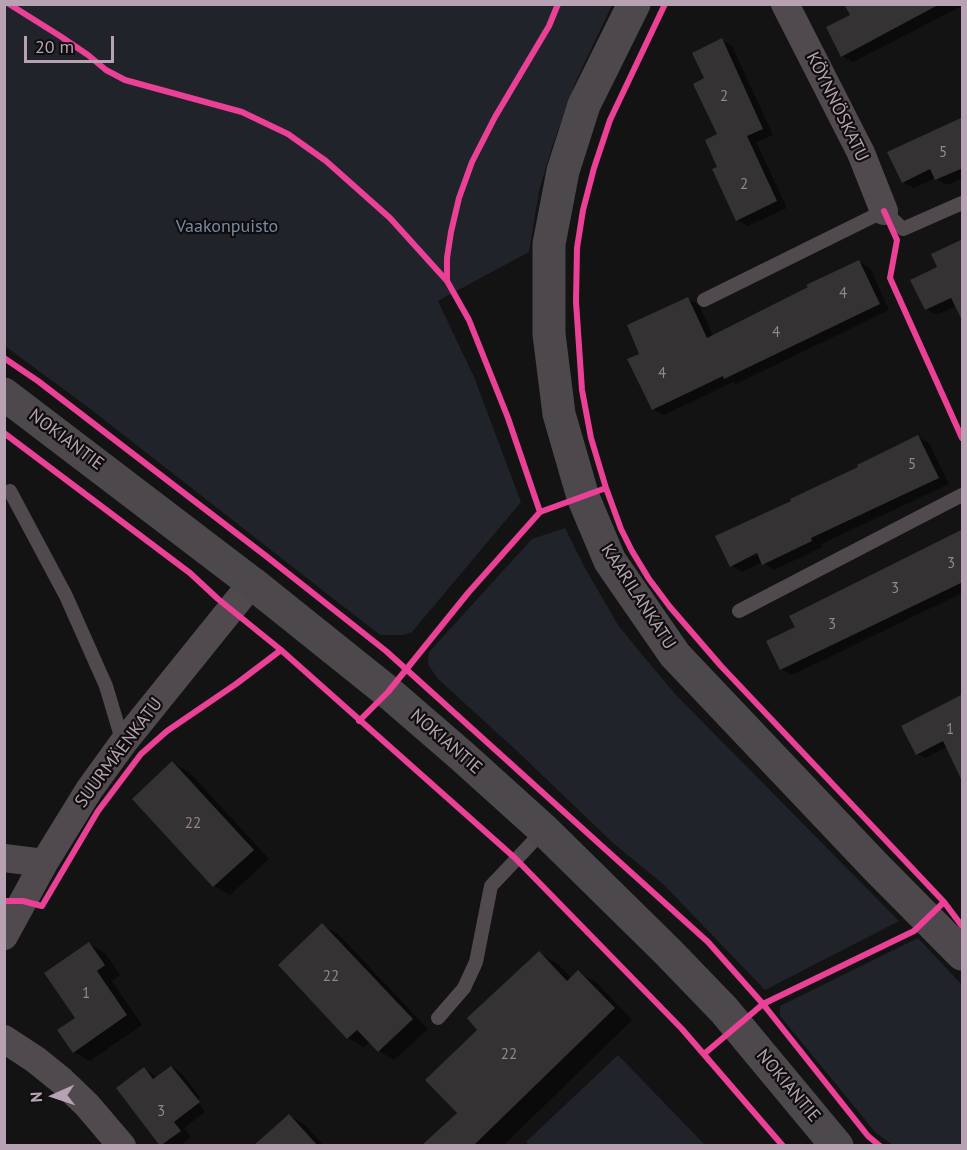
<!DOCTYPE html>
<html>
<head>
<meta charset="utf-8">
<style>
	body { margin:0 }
	#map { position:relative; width:967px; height:1150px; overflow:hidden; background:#131313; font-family:"PT Sans",sans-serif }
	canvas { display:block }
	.frame { position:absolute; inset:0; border:6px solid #b6a2b3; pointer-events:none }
	.north { position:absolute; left:24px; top:1066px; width:60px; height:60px; -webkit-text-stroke:4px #0f0d0e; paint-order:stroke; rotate:267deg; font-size:16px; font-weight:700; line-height:24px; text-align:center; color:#b6a2b3 }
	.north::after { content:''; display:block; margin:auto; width:21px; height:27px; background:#b6a2b3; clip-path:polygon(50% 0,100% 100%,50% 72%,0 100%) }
	.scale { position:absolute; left:24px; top:36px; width:90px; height:27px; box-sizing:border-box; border:3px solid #b6a2b3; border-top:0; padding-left:8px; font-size:18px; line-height:21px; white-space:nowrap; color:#b6a2b3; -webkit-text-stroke:4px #0f0d0e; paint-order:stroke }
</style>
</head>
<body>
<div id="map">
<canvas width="967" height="1150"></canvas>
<div class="frame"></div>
<div class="north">N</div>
<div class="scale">20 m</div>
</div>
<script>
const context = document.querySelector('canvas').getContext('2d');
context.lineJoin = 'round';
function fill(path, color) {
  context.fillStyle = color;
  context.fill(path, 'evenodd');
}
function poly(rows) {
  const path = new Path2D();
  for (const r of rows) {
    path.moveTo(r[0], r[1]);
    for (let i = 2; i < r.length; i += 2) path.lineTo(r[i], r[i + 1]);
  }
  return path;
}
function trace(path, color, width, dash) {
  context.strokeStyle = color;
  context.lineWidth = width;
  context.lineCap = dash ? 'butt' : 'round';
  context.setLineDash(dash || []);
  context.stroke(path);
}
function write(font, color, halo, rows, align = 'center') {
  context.font = font + ' "PT Sans",sans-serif';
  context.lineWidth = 4.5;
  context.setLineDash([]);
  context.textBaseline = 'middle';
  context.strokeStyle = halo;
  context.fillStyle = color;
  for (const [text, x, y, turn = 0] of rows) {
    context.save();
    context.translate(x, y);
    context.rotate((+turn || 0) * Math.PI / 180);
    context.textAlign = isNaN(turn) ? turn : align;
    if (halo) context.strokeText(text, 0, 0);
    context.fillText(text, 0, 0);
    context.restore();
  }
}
const green = poly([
	[5,5,612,5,576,81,552,147,539,191,529,252,438,301,474,377,521,502,412,632,403,635,380,635,89,408,5,346],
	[565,528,585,568,618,625,644,657,676,695,899,921,765,990,663,884,613,843,517,751,437,678,428,664,429,652,532,539],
	[918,938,962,985,962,1145,894,1146,890,1143,876,1133,780,1016,780,1006],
	[618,1055,705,1145,529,1145,526,1142]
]);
const shadow = poly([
	[848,4,962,4,962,6,853,62,842,56,852,16],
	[722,40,732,46,773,135,756,142,787,208,748,226,737,220,719,167,719,135,706,79],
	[962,119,962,178,947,185,935,178,914,188,903,182],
	[859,262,870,268,889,310,736,384,733,382,664,415,654,409,641,354,688,299,699,305,713,336],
	[939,268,962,303,937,315,926,309],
	[918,437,929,443,949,484,821,544,822,547,774,570,762,562,742,572,732,566,793,501],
	[962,531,962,593,792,675,781,669,768,642,797,628],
	[962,697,947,747,925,758,917,754],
	[173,763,189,772,269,859,230,895,214,886,134,799],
	[322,925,338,934,428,1029,394,1060,379,1051,370,1042,364,1047,348,1038],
	[89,944,105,953,120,975,112,981,142,1025,90,1061,74,1052,77,1018],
	[539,953,558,964,572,979,578,972,597,983,632,1020,503,1146,423,1146,460,1114,479,1030],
	[172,1067,182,1074,200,1097,197,1100,205,1112,184,1128,191,1137,180,1146,161,1145,118,1088,144,1068,157,1078],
	[289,1115,305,1125,324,1146,274,1146]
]);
const building = poly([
	[844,4,940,4,841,57,826,27,850,15],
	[722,38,763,129,747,136,777,201,736,221,712,169,717,167,705,140,717,134,693,84,704,78,692,53],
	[963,117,963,168,935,180,930,169,902,183,887,152],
	[963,239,963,322,951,298,925,310,910,280,937,267,931,254],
	[859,260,880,304,724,379,723,376,652,410,627,359,639,354,627,325,688,297,707,338,808,287,806,285],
	[918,435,939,478,811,538,812,541,762,565,757,553,730,567,715,536,791,501,790,499,858,467,857,465],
	[963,529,963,582,780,670,766,641,795,627,789,616],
	[963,694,963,783,943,741,916,755,901,726],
	[172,761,254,850,213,887,132,799],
	[322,923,413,1019,378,1052,357,1030,347,1039,278,965],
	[89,942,105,965,97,971,127,1015,73,1053,57,1030,75,1018,44,973],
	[539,951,567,981,578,970,615,1008,473,1146,421,1146,457,1113,425,1080,477,1030,467,1018],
	[171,1066,200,1102,174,1122,181,1131,160,1146,116,1088,144,1067,153,1079],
	[289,1114,318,1146,253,1146]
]);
const lane = poly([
	[704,300,884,211,903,229,962,203],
	[10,491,66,596,106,686,123,743],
	[739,611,962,495],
	[438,1018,464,988,476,962,491,886,544,830]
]);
const street = poly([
	[785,4,861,153,884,211],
	[4,858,44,863],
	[4,936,44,863,89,790,123,743,252,583],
	[4,1039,36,1060,62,1081,87,1105,122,1146]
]);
const secondary = poly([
	[634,4,584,105,563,171,549,244,549,334,559,414,583,497,610,561,675,655,875,866,962,954],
	[4,394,252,583,388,692,462,756,544,830,668,952,724,1010,837,1146]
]);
const cycleway = poly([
	[9,4,60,36,88,55,106,70,125,80,242,112,288,134,326,161,390,218,447,281,469,320,508,418,540,512],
	[665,4,610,120,594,168,583,210,577,248,576,302,582,390,591,438,606,488,621,529,632,551,649,579,670,607,721,666,944,902,962,926],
	[884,211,897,240,890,278,962,438],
	[447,281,447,258,451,232,459,198,472,162,495,117,549,26,558,4],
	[4,358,38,381,266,556,386,651,708,942,763,1004,868,1136,880,1146],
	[4,433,190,573,218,599,281,650,515,858,682,1029,783,1146],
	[359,721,388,692,468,593,540,512,606,488],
	[4,901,23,901,42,906,98,811,141,754,167,731,236,684,281,650],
	[704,1054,763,1004,914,931,944,902]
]);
const numberNames = [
	["2",724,97],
	["5",943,153],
	["2",744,185],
	["4",843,294],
	["4",776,333],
	["4",662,374],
	["5",912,465],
	["3",951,564],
	["3",895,589],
	["3",832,625],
	["1",950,730],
	["22",193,824],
	["22",331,977],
	["1",86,994],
	["22",509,1055],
	["3",161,1112]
];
const streetNames = [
	["KÖYNNÖSKATU",837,107,64],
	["NOKIANTIE",66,440,37],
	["KAARILANKATU",638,597,57],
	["NOKIANTIE",446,742,41],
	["SUURMÄENKATU",119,753,-53],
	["NOKIANTIE",788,1086,50]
];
const parkNames = [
	["Vaakonpuisto",227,227]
];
fill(green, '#202329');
fill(shadow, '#0007');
fill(building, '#343233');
trace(lane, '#504a4e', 14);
trace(street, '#504a4e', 28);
trace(secondary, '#4c484b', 33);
trace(cycleway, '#ea4096', 6);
write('15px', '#968693', null, numberNames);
write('18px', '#b6a2b3', '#0f0d0e', streetNames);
write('18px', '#778ba3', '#0f0d0e', parkNames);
</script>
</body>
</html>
